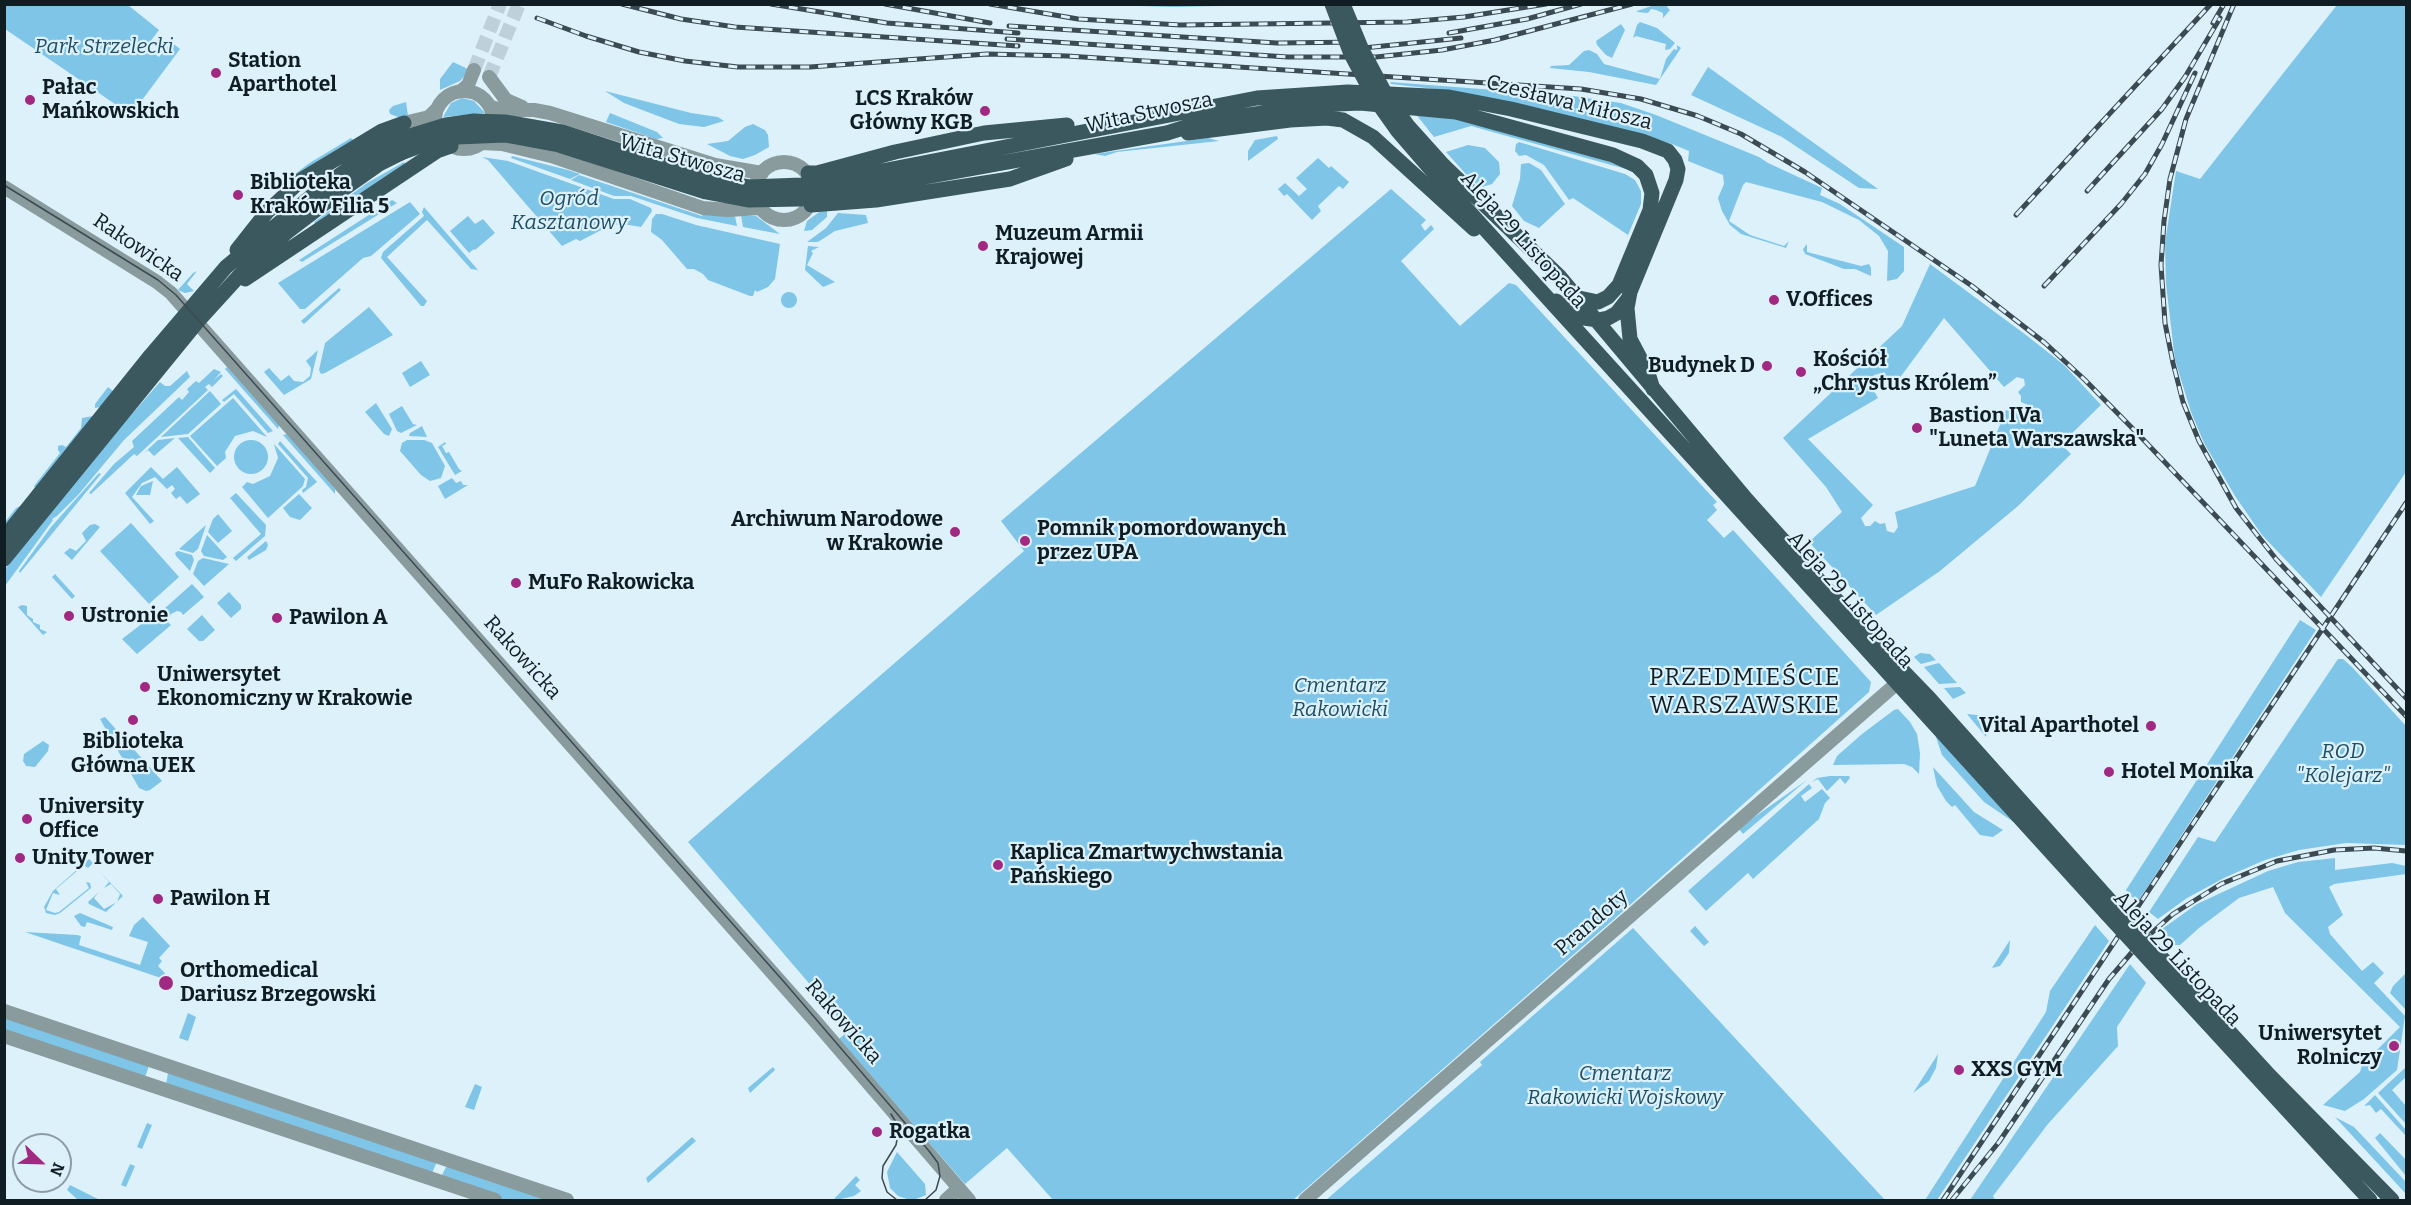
<!DOCTYPE html>
<html>
<head>
<meta charset="utf-8">
<style>
	body { margin:0 }
	#map { position:relative; width:2411px; height:1205px; overflow:hidden; background:#ddf1fb; font-family:Bitter,serif }
	canvas { display:block }
	.frame { position:absolute; inset:0; border:6px solid #101d23; pointer-events:none }
	.north { position:absolute; left:12px; top:1133px; width:60px; height:60px; box-sizing:border-box; background:#ddf1fb; border:2px solid #8b9ca5; border-radius:50%; rotate:113deg; font-size:16px; font-weight:700; line-height:24px; text-align:center; color:#101d23 }
	.north::after { content:''; display:block; margin:auto; width:21px; height:27px; background:#a22981; clip-path:polygon(50% 0,100% 100%,50% 72%,0 100%) }
</style>
</head>
<body>
<div id="map">
<canvas width="2411" height="1205"></canvas>
<div class="frame"></div>
<div class="north">N</div>
</div>
<script>
const context = document.querySelector('canvas').getContext('2d');
context.lineJoin = 'round';
function fill(path, color) {
  context.fillStyle = color;
  context.fill(path, 'evenodd');
}
function poly(rows) {
  const path = new Path2D();
  for (const r of rows) {
    if (r.length === 3) {
      path.moveTo(r[0] + r[2], r[1]);
      path.arc(r[0], r[1], r[2], 0, 2 * Math.PI);
      continue;
    }
    path.moveTo(r[0], r[1]);
    for (let i = 2; i < r.length; i += 2) path.lineTo(r[i], r[i + 1]);
  }
  return path;
}
function trace(path, color, width, dash) {
  context.strokeStyle = color;
  context.lineWidth = width;
  context.lineCap = dash ? 'butt' : 'round';
  context.setLineDash(dash || []);
  context.stroke(path);
}
function write(font, color, halo, rows, align = 'center') {
  context.font = font + ' Bitter,serif';
  context.lineWidth = 4.5;
  context.setLineDash([]);
  context.textBaseline = 'middle';
  context.strokeStyle = halo;
  context.fillStyle = color;
  for (const [text, x, y, turn = 0] of rows) {
    context.save();
    context.translate(x, y);
    context.rotate((+turn || 0) * Math.PI / 180);
    context.textAlign = isNaN(turn) ? turn : align;
    if (halo) context.strokeText(text, 0, 0);
    context.fillText(text, 0, 0);
    context.restore();
  }
}
const green = poly([
	[1167,4,1176,6,1178,4,1270,5,1173,7,1104,5],
	[1657,4,1668,5,1667,7,1670,10,1663,18,1663,13,1656,10,1651,9,1648,13,1637,12,1637,11],
	[4,5,128,5,159,30,146,47,159,57,171,42,180,49,131,115,5,29],
	[2337,5,2406,5,2406,472,2321,597,2262,535,2235,496,2204,443,2191,412,2175,360,2166,284,2165,243,2176,171,2200,179],
	[1640,22,1657,28,1675,43,1670,49,1665,50,1666,44,1636,36,1633,38,1637,25],
	[1621,24,1625,30,1612,58,1606,55,1597,45,1596,41],
	[1677,45,1681,48,1656,85,1589,72,1550,68,1551,66,1569,65,1584,51,1589,50,1597,54,1604,64,1660,79,1666,59,1674,49,1677,50],
	[453,62,468,69,466,74,460,81,440,90,440,79],
	[1708,67,1878,189,1859,188,1782,137,1691,95],
	[1390,82,1573,96,1621,103,1656,115,1759,157,1768,163,1822,188,1820,195,1840,204,1904,247,1904,271,1897,279,1887,281,1888,251,1879,236,1859,220,1822,202,1746,182,1743,185,1729,221,1750,235,1784,246,1789,241,1786,248,1741,234,1730,225,1722,211,1718,198,1724,184,1723,175,1688,161,1689,151,1672,144,1639,134,1435,89,1391,84],
	[605,91,691,113,718,117,724,121,704,127,679,124,624,103],
	[462,98,474,101,485,113,443,117,451,103],
	[406,102,408,116,398,117,390,114,389,110,393,106],
	[610,113,657,132,663,138,656,139,606,122],
	[1415,113,1452,117,1628,167,1633,171,1471,126,1434,137],
	[753,124,765,130,768,135,769,147,755,155,743,159,730,156,707,144,728,141,745,127],
	[1277,136,1278,139,1248,161,1248,151,1255,140],
	[351,138,353,140,318,161,288,183,286,181,308,164],
	[1208,138,1219,141,1117,152,1105,156,1094,154],
	[1519,142,1625,174,1635,180,1641,191,1641,204,1628,235,1573,198,1569,200,1544,165,1526,155,1519,156,1515,151,1516,144],
	[1468,145,1485,148,1499,162,1500,174,1492,184,1482,187,1473,182,1446,152],
	[512,156,568,170,580,174,570,179,511,158],
	[482,157,508,161,614,199,630,199,651,208,652,211,641,227,623,224,611,225,580,241,576,239,562,246,488,160],
	[1318,158,1329,168,1331,166,1349,182,1343,189,1339,186,1318,206,1321,211,1312,220,1287,194,1284,196,1278,189,1285,183,1299,196,1307,189,1296,178],
	[404,162,405,164,316,224,314,222,367,183],
	[1529,163,1541,170,1565,204,1539,228,1524,221,1512,206,1520,179,1521,164],
	[579,175,702,216,703,214,735,216,737,226,697,218,631,196,614,196,571,180],
	[1391,189,1426,220,1421,225,1425,231,1431,225,1434,229,1401,261,1460,326,1509,283,1516,285,1717,502,1713,505,1717,510,1707,520,1724,538,1733,530,1871,682,1869,692,1621,913,1293,1200,1053,1200,1007,1148,965,1184,839,1039,849,1030,837,1016,688,842,1024,551,1001,521],
	[392,200,397,203,302,262,299,260],
	[410,202,420,214,371,256,363,258,305,309,300,309,278,283],
	[424,207,478,270,471,269,427,220,387,257,427,301,424,306,421,306,381,258,383,252,424,216,422,212],
	[822,210,827,210,827,217,812,230,804,231,807,221],
	[838,213,866,215,868,223,835,231,818,242,807,242,826,228],
	[656,214,662,214,696,225,780,244,775,279,768,287,757,292,755,290,753,296,750,296,708,280,703,274,694,269,687,269,662,240,651,232,652,219],
	[741,215,756,216,780,234,743,227],
	[468,216,475,224,483,219,495,233,475,250,474,249,469,253,450,231],
	[1807,244,1807,252,1861,266,1869,264,1871,268,1871,276,1855,269,1844,269,1805,254,1803,249],
	[808,246,819,247,811,251,813,253,807,265,835,282,823,287,805,270],
	[1930,264,2026,335,2064,365,2101,405,2061,444,2071,454,2018,506,1940,571,1876,615,1809,542,1842,512,1826,487,1783,438,1902,326],
	[1944,318,2004,387,2017,377,2024,379,2025,385,2018,392,2021,396,2021,402,2028,405,2029,410,2024,415,2006,410,1975,486,1895,512,1898,527,1894,533,1887,531,1885,523,1880,524,1875,521,1870,526,1865,526,1861,518,1873,505,1808,439,1878,398,1870,384,1874,375,1882,373,1896,383],
	[197,271,187,284,194,291,185,293,178,290,193,273],
	[339,288,341,290,304,324,301,321],
	[789,300,8],
	[369,307,393,335,325,373,321,374,319,370,325,343],
	[318,350,311,379,284,395,264,372,269,368,281,381,289,375,294,381,303,382,310,376,311,368,306,361],
	[421,361,430,375,410,387,402,373],
	[227,367,279,425,278,429,225,369],
	[214,369,221,372,214,380,221,374,223,376,212,387,209,384,205,387,208,390,137,456,134,454,91,494,89,493,114,464,134,447,132,441,179,397,182,400,189,392,187,389,196,381,199,383],
	[187,371,190,377,124,440,78,495,57,516,52,519,53,520,5,586,5,569,116,432,160,382,165,386,170,386],
	[108,387,113,391,101,407,95,408,95,404],
	[236,389,273,431,268,433,234,394,224,402,222,400],
	[210,391,221,404,188,434,161,437],
	[233,398,267,437,253,431,235,436,225,452,226,458,217,466,190,436],
	[376,403,392,429,389,436,384,434,365,412],
	[402,406,413,424,417,425,401,433,397,431,389,414],
	[93,416,5,528,5,522,16,508,23,505,35,487,34,486,60,453,58,450,58,446,62,445,66,447,81,428,82,418],
	[422,426,427,437,409,436,410,433],
	[287,434,335,489,335,494,283,435],
	[188,437,215,468,210,473,178,438],
	[175,438,154,456,148,450,143,454,158,440],
	[407,440,424,440,432,443,445,466,441,478,430,481,421,475,400,451,402,443],
	[251,457,17],
	[280,441,317,482,303,493,302,490,306,487,308,478,278,444],
	[445,442,446,444,442,446,446,453,449,452,459,469,462,471,455,475,438,447],
	[274,444,305,479,303,486,268,518,242,487,247,482,253,484,270,476,278,458],
	[151,467,163,479,177,467,200,494,187,504,180,496,176,499,171,493,175,489,172,485,167,489,155,477,142,483,132,497,154,521,150,524,125,493],
	[99,473,101,474,20,573,19,571,51,527],
	[452,478,456,483,461,481,463,485,468,485,445,499,438,486],
	[153,481,150,495,136,495,141,486],
	[236,493,266,525,265,536,236,561,233,558,261,534,230,498],
	[299,494,312,508,300,520,290,517,283,508],
	[218,514,232,531,218,543,208,532,213,519],
	[131,523,179,577,149,604,100,551],
	[95,524,100,527,72,560,64,553,70,548,76,551,86,541,82,533,90,525],
	[206,525,198,549,193,553,179,549],
	[207,535,227,557,223,560,204,556,201,551],
	[266,541,268,545,266,550,249,560,247,557],
	[178,551,192,555,194,560,190,571,176,556,175,553],
	[203,558,229,564,204,586,193,574,198,561],
	[55,574,75,596,72,599,52,577],
	[192,584,204,597,183,615,181,612,177,611,171,614,168,619,155,617],
	[229,592,241,605,241,609,231,618,217,603],
	[22,605,27,606,27,615,33,619,33,622,40,625,40,629,47,632,43,635,18,607],
	[202,615,215,630,203,641,199,641,187,629],
	[148,619,168,622,171,625,137,654,122,639],
	[2300,620,2316,630,2137,903,2126,890],
	[1920,653,1930,654,1936,660,1921,664,1914,657],
	[2338,659,2343,659,2352,667,2406,726,2406,845,2346,843,2299,850,2265,860,2226,877,2187,898,2158,919,2149,912,2198,837,2215,842],
	[1939,663,1957,683,1939,684,1924,667],
	[1960,687,1966,693,1953,699,1944,688],
	[1898,709,1910,722,1917,734,1920,753,1919,774,1912,767,1904,764,1833,765,1837,756,1862,734,1894,710],
	[1967,714,1987,716,1990,720,1986,737],
	[105,717,162,781,150,790,146,791,139,788,100,719],
	[1935,734,2018,825,1984,802,1942,755],
	[43,741,49,745,48,751,35,767,26,766,23,761,24,754],
	[1933,767,1974,812,2003,830,1993,837,1980,835,1955,805,1952,807,1946,801,1937,786],
	[1830,776,1849,776,1850,778,1845,784,1840,778,1827,791,1818,779,1812,782,1817,778],
	[1807,780,1743,834,1739,829,1753,818],
	[1809,784,1812,788,1801,796,1805,802,1822,789,1830,798,1825,803,1819,819,1753,879,1748,873,1706,911,1688,891],
	[2335,858,2335,870,2392,863,2406,866,2406,874,2334,884,2329,887,2343,915,2328,927,2330,934,2362,971,2373,962,2384,973,2374,983,2405,1016,2397,1070,2364,1099,2345,1111,2323,1105,2360,1072,2362,1065,2400,1027,2285,913,2273,887,2239,898,2199,928,2180,945,2174,945,2162,929,2197,904,2268,871,2298,862],
	[89,859,93,863,88,868,84,865,56,889,60,895,53,893,46,910,55,913,59,912,89,888,86,882,90,883,91,888,60,913,55,915,46,913,44,907,53,891],
	[98,870,123,896,106,912,89,904,88,902,99,892,94,898,104,909,117,902,120,894,111,884,104,888,109,882],
	[80,913,113,927,112,930,87,922,85,927,81,926,74,916],
	[143,917,170,946,159,958,162,961,158,966,165,973,161,978,25,932,77,935,81,936,79,945,140,965,148,942,129,936,134,925],
	[2095,925,2109,941,1937,1200,1925,1200,2046,1012,2050,991],
	[1695,926,1709,942,1704,946,1690,931],
	[1633,928,1885,1200,1326,1200,1482,1065,1480,1062],
	[2010,940,2009,953,2000,966,1992,968],
	[2130,964,2146,983,2117,1027,2118,1046,2048,1124,1993,1196,1995,1200,1970,1200],
	[2406,973,2406,1010,2390,993,2393,986],
	[188,1013,196,1017,188,1041,179,1038],
	[5,1014,150,1063,144,1080,5,1033],
	[1938,1054,1936,1068,1929,1081,1913,1093],
	[773,1067,775,1070,750,1093,748,1088],
	[2406,1067,2406,1077,2392,1090,2406,1106,2406,1124,2378,1093],
	[168,1073,436,1162,436,1164,432,1173,166,1085],
	[475,1084,482,1087,474,1110,465,1107],
	[2375,1095,2406,1130,2406,1136,2381,1109,2376,1113,2370,1105,2364,1106],
	[2335,1117,2354,1127,2406,1182,2406,1194],
	[147,1123,152,1125,142,1149,137,1147],
	[2380,1133,2406,1160,2406,1176,2375,1138],
	[692,1137,696,1141,648,1183,646,1178],
	[897,1152,925,1184,926,1195,916,1199,907,1199,898,1196,890,1188,887,1172],
	[130,1164,135,1166,126,1187,121,1185],
	[447,1165,558,1200,504,1200,445,1181,442,1175],
	[856,1176,860,1180,855,1185,861,1191,854,1196,836,1200,834,1199],
	[70,1185,98,1199,97,1200,78,1200,67,1190]
]);
const tertiaryTunnel = poly([
	[474,70,500,4],
	[489,77,519,4]
]);
const tertiary = poly([
	[489,77,506,100,522,107],
	[464,120,29],
	[461,91,468,85,474,70],
	[491,107,503,110,534,110,550,113,715,165,762,173],
	[404,123,429,117,437,109],
	[482,143,502,144,551,156,703,208,728,210,760,208],
	[784,191,29],
	[4,187,157,282,171,293,815,1021,969,1200],
	[4,1011,567,1200],
	[4,1036,495,1200],
	[946,1200,958,1189],
	[1305,1200,1904,677]
]);
const primary = poly([
	[1188,133,1290,120,1327,118,1343,120,1373,137,1474,229],
	[1444,166,1560,277,1747,500,1867,634,1929,698,2113,904],
	[808,173,817,173,895,152,984,133,1067,125],
	[1435,174,2107,914],
	[856,176,1257,98,1348,92,1449,97,1511,109,1642,141,1668,151,1675,160,1678,169,1676,180,1630,292,1627,308,1630,339,1648,373,1653,389],
	[858,189,1167,133,1202,122,1316,105,1360,103,1456,112,1613,155,1637,166,1646,175,1652,193,1650,210,1619,285,1608,297,1598,302,1579,298],
	[811,205,876,200,1010,179,1066,159],
	[237,250,267,212,301,180,382,131,404,123],
	[245,279,437,151,451,146],
	[1556,301,1584,318,1598,320,1608,318,1617,313,1628,299],
	[4,538,151,355,226,267,319,190,359,161,394,141],
	[4,559,198,321,239,276,287,232,342,190,379,164,401,153],
	[2171,968,2270,1076,2392,1200],
	[2162,974,2370,1200]
]);
const tram = poly([
	[4,185,158,280,176,295,785,983,929,1151,938,1163,940,1176,936,1190,925,1200],
	[891,1114,896,1122,898,1134,896,1145,883,1166,882,1178,887,1192,897,1200]
]);
const rail = poly([
	[622,4,681,19,735,27,1018,46],
	[771,4,887,23,1018,33],
	[885,4,990,23],
	[990,4,1078,19,1180,25,1407,22,1464,17,1546,4],
	[2234,4,2186,119,2170,179,2164,221,2161,265,2165,323,2173,363,2183,402,2199,441,2236,508,2276,559,2406,698],
	[537,18,586,36,639,52,685,61,738,67,810,67,987,54,1067,56,1581,89,1641,99,1698,116,1741,134,1805,172,1972,286,2045,343,2085,380,2138,434,2406,716],
	[2213,23,2224,4],
	[1009,26,1277,43,1362,42],
	[1449,33,1527,19,1581,4],
	[1007,39,1288,57,1376,57,1442,50,1495,40,1632,4],
	[1354,49,1461,38],
	[2087,191,2162,109,2185,77,2220,18],
	[2016,215,2211,4],
	[2044,286,2121,204,2145,174,2162,144,2195,73],
	[1943,1200,2406,503],
	[1952,1200,1999,1142,2109,979,2139,944,2173,914,2221,884,2277,861,2334,850,2374,848,2406,851]
]);
const primaryBridge = poly([
	[1332,4,1351,54,1375,99,1397,130,1435,174],
	[1343,4,1362,50,1386,95,1408,126,1444,166],
	[394,141,446,125,474,121,505,122,562,132,709,180,749,187,802,185,856,176],
	[401,153,430,142,457,137,505,135,559,145,706,192,748,200,800,199,858,189],
	[2113,904,2171,968],
	[2107,914,2162,974]
]);
const markers = [
	[216,73,6,"#a22981"],
	[30,100,6,"#a22981"],
	[985,111,6,"#a22981"],
	[238,195,6,"#a22981"],
	[983,246,6,"#a22981"],
	[1774,300,6,"#a22981"],
	[1767,366,6,"#a22981"],
	[1801,372,6,"#a22981"],
	[1917,428,6,"#a22981"],
	[955,532,6,"#a22981"],
	[1025,541,6,"#a22981"],
	[516,583,6,"#a22981"],
	[69,616,6,"#a22981"],
	[277,618,6,"#a22981"],
	[145,687,6,"#a22981"],
	[133,720,6,"#a22981"],
	[2151,726,6,"#a22981"],
	[2109,772,6,"#a22981"],
	[27,819,6,"#a22981"],
	[20,858,6,"#a22981"],
	[998,865,6,"#a22981"],
	[158,899,6,"#a22981"],
	[166,983,8,"#a22981"],
	[2394,1046,6,"#a22981"],
	[1959,1070,6,"#a22981"],
	[877,1132,6,"#a22981"]
];
const parkNames = [
	["Park Strzelecki",104,47],
	["Ogród",569,199],
	["Kasztanowy",569,223],
	["Cmentarz",1340,686],
	["Rakowicki",1340,710],
	["ROD",2343,752],
	["\"Kolejarz\"",2343,776],
	["Cmentarz",1625,1074],
	["Rakowicki Wojskowy",1625,1098]
];
const poiNames = [
	["Station",228,61],
	["Aparthotel",228,85],
	["Pałac",42,88],
	["Mańkowskich",42,112],
	["LCS Kraków",973,99,"right"],
	["Główny KGB",973,123,"right"],
	["Biblioteka",250,183],
	["Kraków Filia 5",250,207],
	["Muzeum Armii",995,234],
	["Krajowej",995,258],
	["V.Offices",1786,300],
	["Kościół",1813,360],
	["„Chrystus Królem”",1813,384],
	["Budynek D",1755,366,"right"],
	["Bastion IVa",1929,416],
	["\"Luneta Warszawska\"",1929,440],
	["Archiwum Narodowe",943,520,"right"],
	["w Krakowie",943,544,"right"],
	["Pomnik pomordowanych",1037,529],
	["przez UPA",1037,553],
	["MuFo Rakowicka",528,583],
	["Ustronie",81,616],
	["Pawilon A",289,618],
	["Uniwersytet",157,675],
	["Ekonomiczny w Krakowie",157,699],
	["Vital Aparthotel",2139,726,"right"],
	["Biblioteka",133,742,"center"],
	["Główna UEK",133,766,"center"],
	["Hotel Monika",2121,772],
	["University",39,807],
	["Office",39,831],
	["Kaplica Zmartwychwstania",1010,853],
	["Pańskiego",1010,877],
	["Unity Tower",32,858],
	["Pawilon H",170,899],
	["Orthomedical",180,971],
	["Dariusz Brzegowski",180,995],
	["Uniwersytet",2382,1034,"right"],
	["Rolniczy",2382,1058,"right"],
	["XXS GYM",1971,1070],
	["Rogatka",889,1132]
];
const streetNames = [
	["Czesława Miłosza",1569,103,14],
	["Wita Stwosza",1149,113,-12],
	["Wita Stwosza",682,159,16],
	["Aleja 29 Listopada",1523,240,48],
	["Rakowicka",138,248,34],
	["Aleja 29 Listopada",1850,600,48],
	["Rakowicka",522,658,48],
	["Prandoty",1592,923,-41],
	["Aleja 29 Listopada",2177,959,47],
	["Rakowicka",843,1022,49]
];
const quarterNames = [
	["PRZEDMIEŚCIE",1745,678],
	["WARSZAWSKIE",1745,706]
];
fill(green, '#7ec5e8');
trace(tertiaryTunnel, '#bed1db', 14, [14, 7]);
trace(tertiary, '#8a9b9e', 14);
trace(primary, '#3a585d', 15);
trace(tram, '#3c4a51', 1.5);
trace(rail, '#3c4a51', 5);
trace(rail, '#ddf1fb', 3, [9]);
trace(primaryBridge, '#3a585d', 15);
for (const [x, y, r, color] of markers) {
  const dot = new Path2D();
  dot.arc(x, y, r, 0, 2 * Math.PI);
  context.fillStyle = color;
  context.fill(dot);
  trace(dot, '#ddf1fb', 2);
}
write('italic 21px', '#1e4e64', '#ddf1fb', parkNames);
write('bold 21px', '#101d23', '#ddf1fb', poiNames, 'left');
write('21px', '#101d23', '#ddf1fb', streetNames);
context.letterSpacing = '1.5px';
write('24px', '#101d23', '#ddf1fb', quarterNames);
context.letterSpacing = '0px';
</script>
</body>
</html>
